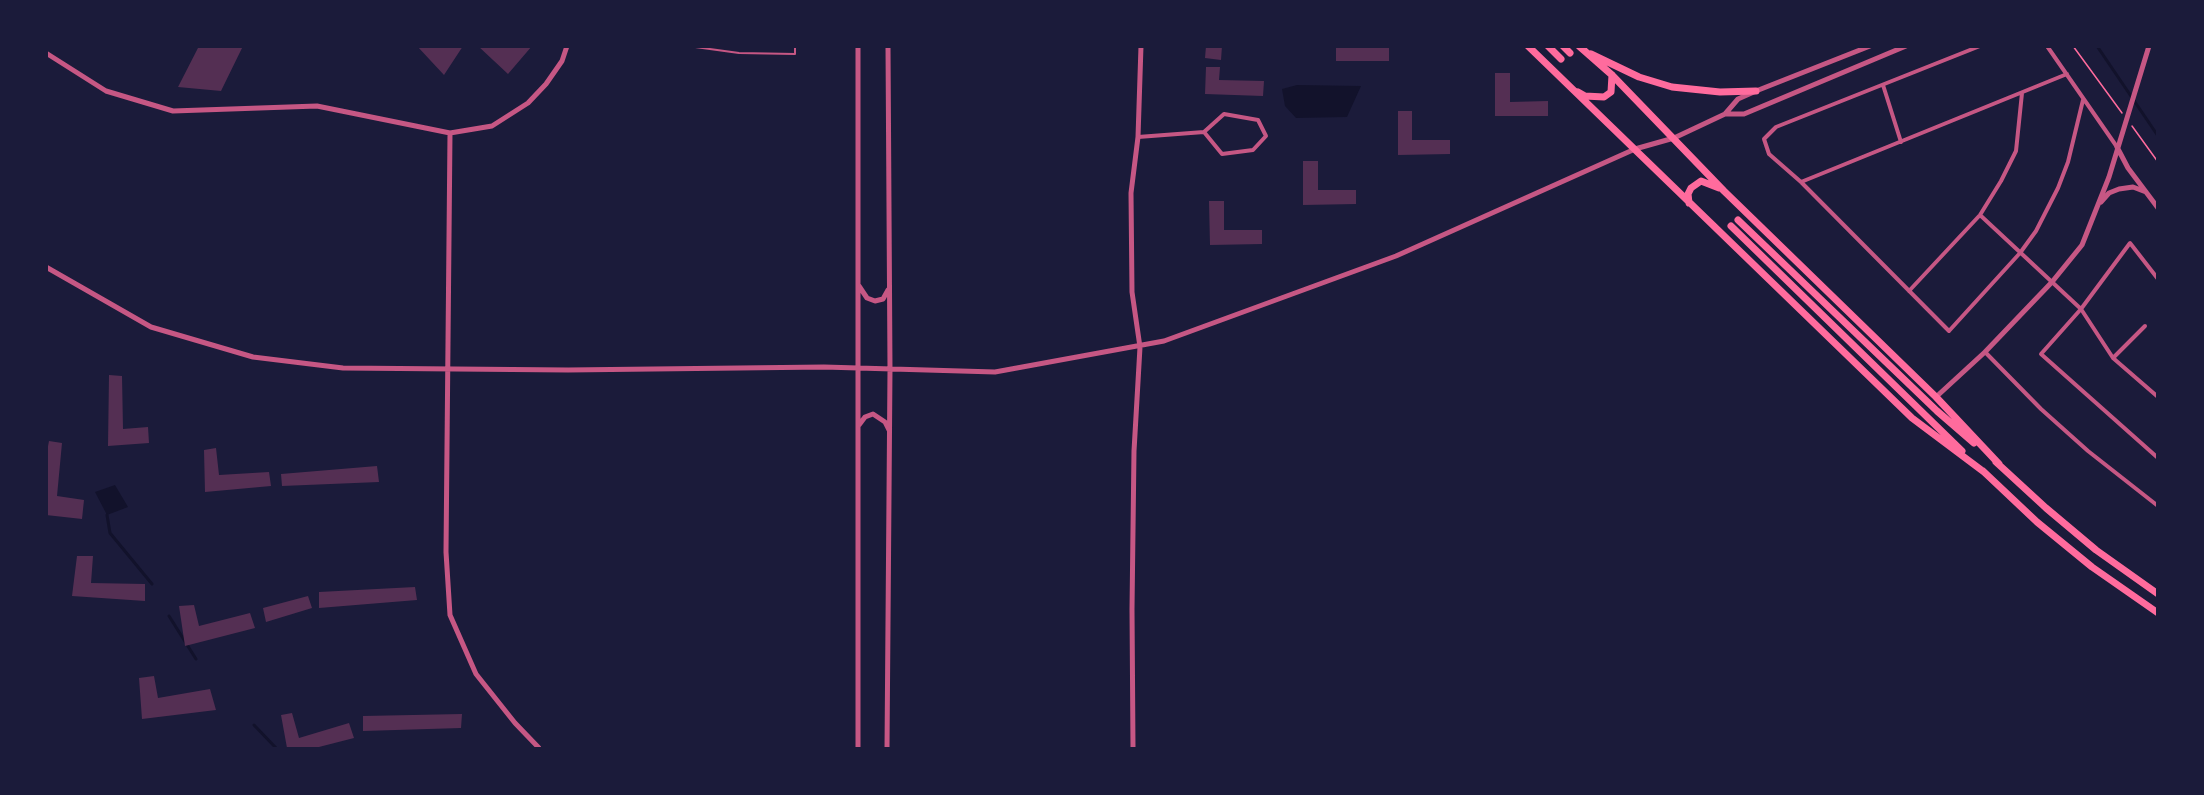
<!DOCTYPE html>
<html>
<head>
<meta charset="utf-8">
<style>
	body { margin:0 }
	#map { position:relative; width:2204px; height:795px; overflow:hidden; background:#1b1b3a; font-family:Karla,sans-serif }
	canvas { display:block }
	.frame { position:absolute; inset:0; border:48px solid #1b1b3a; pointer-events:none }
</style>
</head>
<body>
<div id="map">
<canvas width="2204" height="795"></canvas>
<div class="frame"></div>
</div>
<script>
const context = document.querySelector('canvas').getContext('2d');
context.lineJoin = 'round';
function fill(path, color) {
  context.fillStyle = color;
  context.fill(path, 'evenodd');
}
function poly(rows) {
  const path = new Path2D();
  for (const r of rows) {
    path.moveTo(r[0], r[1]);
    for (let i = 2; i < r.length; i += 2) path.lineTo(r[i], r[i + 1]);
  }
  return path;
}
function trace(path, color, width, dash) {
  context.strokeStyle = color;
  context.lineWidth = width;
  context.lineCap = dash ? 'butt' : 'round';
  context.setLineDash(dash || []);
  context.stroke(path);
}
const water = poly([
	[1297,85,1361,86,1347,117,1296,118,1285,106,1282,89],
	[115,485,128,507,107,515,95,492]
]);
const stream = poly([
	[2097,46,2158,136],
	[107,515,110,533,152,584],
	[169,616,196,659],
	[254,725,276,748]
]);
const building = poly([
	[199,46,243,46,221,91,178,87],
	[417,46,463,46,444,75],
	[478,46,532,46,508,74],
	[1206,46,1222,46,1221,60,1205,58],
	[1336,46,1389,46,1389,61,1336,61],
	[1206,67,1220,67,1219,80,1264,81,1263,96,1205,94],
	[1495,73,1510,73,1510,102,1548,101,1548,116,1495,116],
	[1398,111,1412,111,1412,140,1450,140,1450,154,1398,155],
	[1303,161,1318,161,1318,190,1356,190,1356,204,1303,205],
	[1209,201,1224,201,1224,230,1262,230,1262,244,1210,245],
	[109,375,122,376,123,429,148,427,149,443,108,446],
	[49,441,62,443,57,496,84,500,82,519,46,515,46,457],
	[216,448,219,475,269,472,271,486,205,492,204,450],
	[377,466,379,482,282,486,281,474],
	[77,556,93,556,91,583,145,584,145,601,72,596],
	[415,587,417,600,319,608,319,592],
	[308,596,312,608,266,622,263,608],
	[194,605,199,626,250,613,255,628,185,646,179,606],
	[154,676,158,698,210,689,216,710,142,719,139,678],
	[292,713,299,738,349,723,354,738,315,748,287,748,281,715],
	[462,714,461,728,363,731,363,716]
]);
const path = poly([
	[2073,46,2122,113],
	[2132,126,2158,162]
]);
const service = poly([
	[688,46,739,53,795,54,795,46]
]);
const minor = poly([
	[1980,46,1776,127,1764,139,1769,154,1801,182,1949,331,2020,253,2036,231,2058,188,2068,162,2083,100],
	[2047,46,2117,147],
	[1883,85,1901,142],
	[1138,137,1204,132,1222,154,1253,150,1266,136,1258,120,1224,114,1204,132],
	[1801,182,2067,74],
	[1980,215,2081,309,2113,358,2158,397],
	[2158,279,2130,243,2081,309,2041,354,2158,458],
	[1909,291,1980,215,2001,181,2016,151,2022,93],
	[1985,352,2041,409,2088,451,2158,506],
	[2113,358,2145,326]
]);
const tertiary = poly([
	[46,53,106,91,173,111,317,106,450,133,492,126,528,103,546,84,562,61,567,46],
	[1725,114,1744,114,1906,46],
	[450,133,446,552,450,615,476,674,515,723,539,748],
	[2117,147,2128,168,2158,208],
	[2101,202,2109,193,2119,189,2133,187,2146,192],
	[46,267,151,327,253,357,343,368,568,370,824,367,995,372,1164,341,1396,256,1635,149,1674,138,1725,114,1738,99,1756,91,1870,46],
	[859,286,867,298,875,301,883,299,888,290],
	[1936,397,1985,352,2052,282,2082,245,2109,177,2149,46],
	[859,425,865,417,873,414,885,422,889,430],
	[858,748,858,46],
	[887,748,890,369,888,46],
	[1133,748,1132,609,1134,451,1140,347,1132,292,1131,193,1138,137,1141,46]
]);
const primary = poly([
	[1528,46,1912,418,1984,472],
	[1548,46,1561,59],
	[1563,46,1570,53],
	[1579,46,1612,75,1724,191,1936,397,1999,464],
	[1591,54,1639,77,1672,87,1720,92,1756,91],
	[1578,92,1585,96,1604,97,1611,92,1612,75],
	[1689,203,1688,194,1691,188,1701,181,1719,188],
	[1738,220,1937,411,1974,443],
	[1731,226,1962,451],
	[1996,462,2046,508,2096,550,2158,594],
	[1983,471,2037,522,2092,567,2158,613]
]);
fill(water, '#12122b');
trace(stream, '#12122b', 3);
fill(building, '#542f53');
trace(path, '#ff6b9d', 1.5);
trace(service, '#c65784', 2);
trace(minor, '#c65784', 4);
trace(tertiary, '#c65784', 5);
trace(primary, '#ff6b9d', 7);
</script>
</body>
</html>
